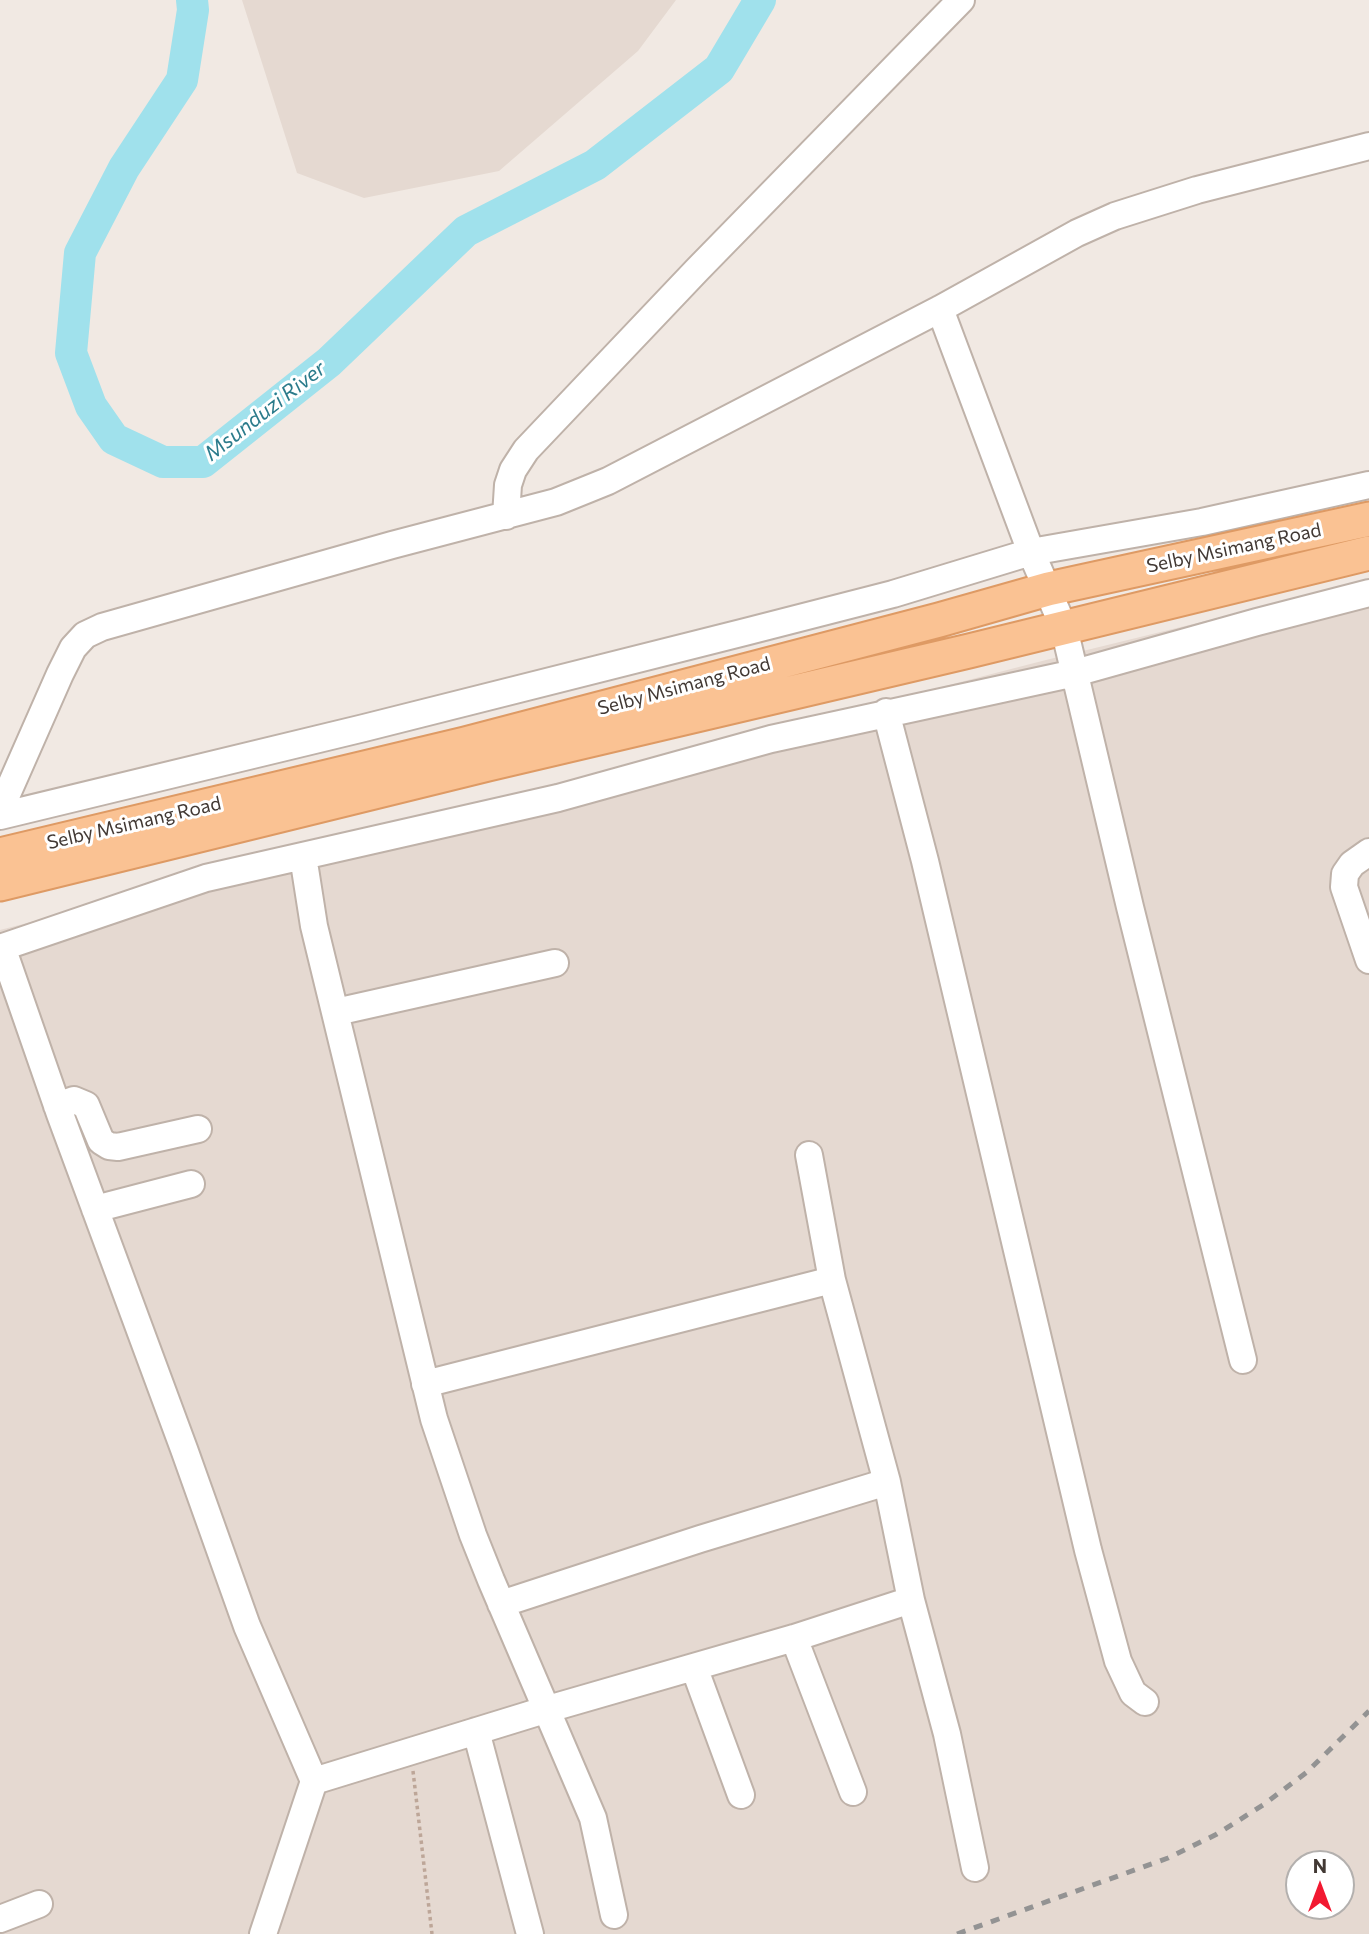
<!DOCTYPE html>
<html>
<head>
<meta charset="utf-8">
<style>
	body { margin:0 }
	#map { position:relative; width:1369px; height:1934px; overflow:hidden; background:#f1e9e3; font-family:Commissioner,sans-serif }
	canvas { display:block }
	.north { position:absolute; left:1285px; top:1850px; width:70px; height:70px; box-sizing:border-box; background:#fff; border:2px solid #b3b0ae; border-radius:50%; rotate:0deg; font-size:19px; font-weight:700; line-height:28px; text-align:center; color:#423934 }
	.north::after { content:''; display:block; margin:auto; width:24px; height:32px; background:#f21931; clip-path:polygon(50% 0,100% 100%,50% 72%,0 100%) }
</style>
</head>
<body>
<div id="map">
<canvas width="1369" height="1934"></canvas>
<div class="north">N</div>
</div>
<script>
const context = document.querySelector('canvas').getContext('2d');
context.lineJoin = 'round';
function fill(path, color) {
  context.fillStyle = color;
  context.fill(path, 'evenodd');
}
function poly(rows) {
  const path = new Path2D();
  for (const r of rows) {
    path.moveTo(r[0], r[1]);
    for (let i = 2; i < r.length; i += 2) path.lineTo(r[i], r[i + 1]);
  }
  return path;
}
function trace(path, color, width, dash) {
  context.strokeStyle = color;
  context.lineWidth = width;
  context.lineCap = dash ? 'butt' : 'round';
  context.setLineDash(dash || []);
  context.stroke(path);
}
function write(font, color, halo, rows, align = 'center') {
  context.font = font + ' Commissioner,sans-serif';
  context.lineWidth = 6;
  context.setLineDash([]);
  context.textBaseline = 'middle';
  context.strokeStyle = halo;
  context.fillStyle = color;
  for (const [text, x, y, turn = 0] of rows) {
    context.save();
    context.translate(x, y);
    context.rotate((+turn || 0) * Math.PI / 180);
    context.textAlign = isNaN(turn) ? turn : align;
    if (halo) context.strokeText(text, 0, 0);
    context.fillText(text, 0, 0);
    context.restore();
  }
}
const residential = poly([
	[242,0,676,0,638,51,499,171,364,198,297,173],
	[1369,581,1369,1934,0,1934,0,930,1042,661],
	[1299,1864,1341,1864,1341,1906,1299,1906]
]);
const river = poly([
	[192,0,193,10,182,80,124,168,80,253,71,353,91,406,114,439,163,462,203,462,329,362,466,231,595,165,719,69,760,0]
]);
const path = poly([
	[413,1771,432,1934]
]);
const minor = poly([
	[940,309,1031,552,1064,628,1130,907,1243,1360],
	[506,516,508,485,513,470,526,450,697,270,961,0],
	[886,712,925,861,1088,1550,1118,1661,1133,1693,1145,1702],
	[0,810,60,674,73,648,85,635,102,627,392,545,556,502,608,481,940,309,1077,233,1115,216,1197,190,1369,146],
	[0,816,364,728,745,632,893,594,1031,552,1202,522,1369,485],
	[1369,852,1352,864,1345,874,1344,887,1369,960],
	[303,856,314,926,434,1419,473,1535,491,1580,593,1818,614,1915],
	[2,947,60,1114,184,1449,247,1626,314,1781,263,1934],
	[0,948,206,878,558,798,771,739,1075,673,1257,622,1369,593],
	[336,1012,555,963],
	[57,1106,74,1100,86,1105,101,1141,109,1146,118,1147,198,1129],
	[809,1155,832,1280,887,1482,911,1600,947,1734,975,1868],
	[95,1209,191,1184],
	[425,1384,832,1280],
	[501,1604,700,1539,887,1482],
	[794,1638,853,1792],
	[694,1667,741,1795],
	[476,1731,530,1934],
	[314,1781,548,1709,794,1638,911,1600],
	[0,1919,39,1904]
]);
const major = poly([
	[0,855,465,744,939,620,1048,589,1369,519],
	[0,884,488,764,969,651,1369,553]
]);
const rail = poly([
	[957,1934,1168,1858,1217,1834,1263,1805,1307,1772,1369,1711]
]);
const streetNames = [
	["Selby Msimang Road",1234,548,-12],
	["Selby Msimang Road",684,686,-15],
	["Selby Msimang Road",134,823,-13]
];
const waterNames = [
	["Msunduzi River",265,411,-38]
];
fill(residential, '#e5d9d1');
trace(river, '#a0e1ec', 32);
trace(minor, '#bfb2a9', 30);
trace(major, '#de9a64', 37);
trace(path, '#bda698', 3.5, [3.5, 3.5]);
trace(minor, '#fff', 26);
trace(major, '#fac293', 33);
trace(rail, '#939393', 5, [9, 9]);
write('19px', '#423934', '#fff', streetNames);
write('italic 21px', '#2b7b8b', '#fff', waterNames);
</script>
</body>
</html>
